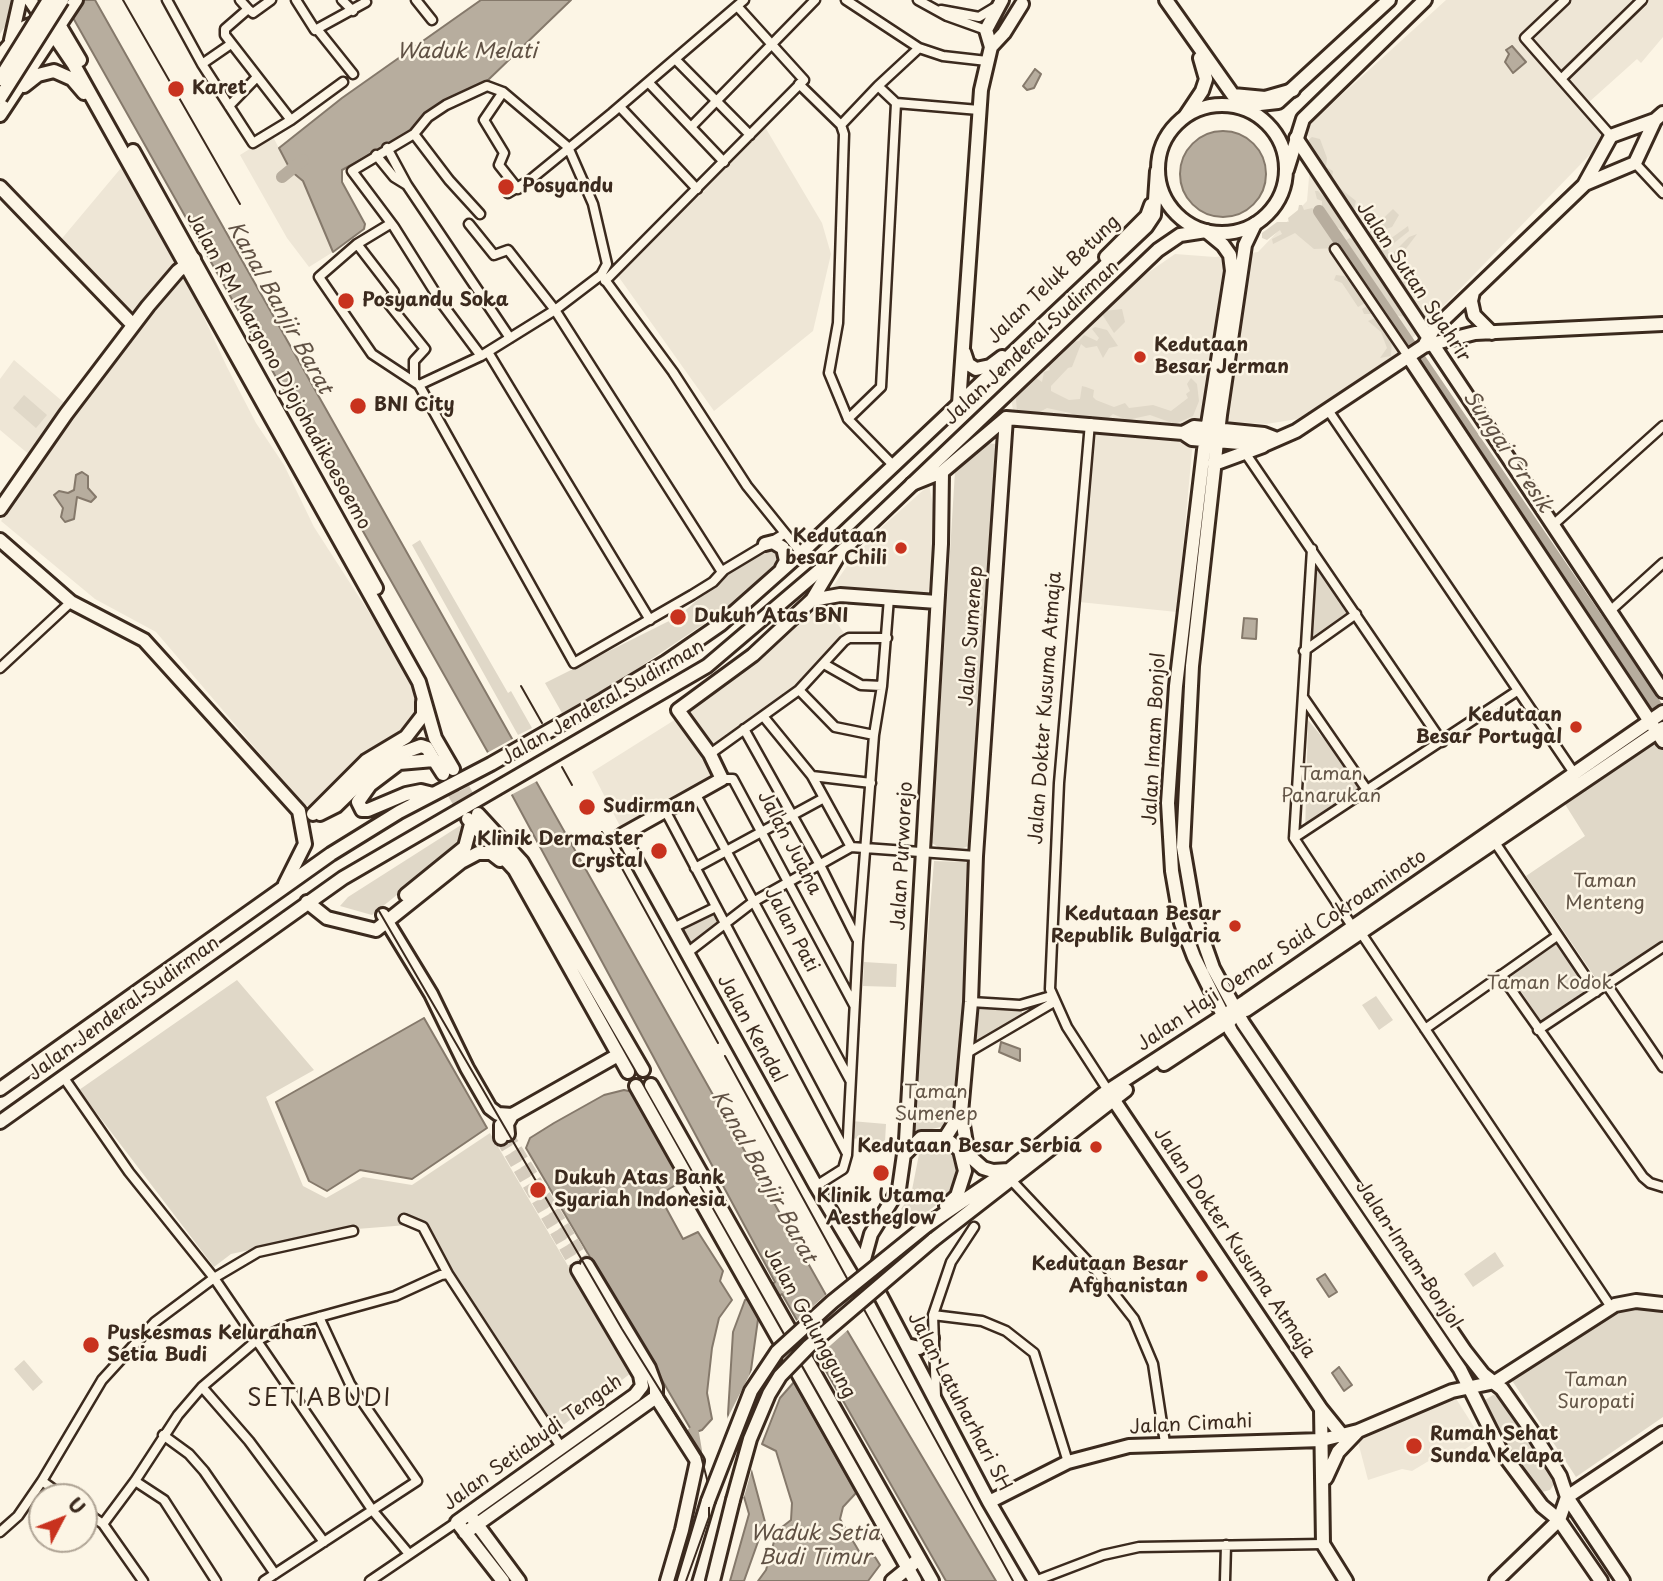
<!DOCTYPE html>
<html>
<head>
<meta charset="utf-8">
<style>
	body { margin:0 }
	#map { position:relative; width:1663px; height:1581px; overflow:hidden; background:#fcf5e5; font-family:"Playpen Sans",sans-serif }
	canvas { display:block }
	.north { position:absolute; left:28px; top:1483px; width:70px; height:70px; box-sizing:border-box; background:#fcf5e5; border:2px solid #afa495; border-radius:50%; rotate:48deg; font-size:19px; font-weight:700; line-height:28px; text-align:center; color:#3b2a1e }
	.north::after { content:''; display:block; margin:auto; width:24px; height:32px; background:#c8321e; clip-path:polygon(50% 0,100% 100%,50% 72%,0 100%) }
</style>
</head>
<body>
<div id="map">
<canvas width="1663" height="1581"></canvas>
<div class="north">U</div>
</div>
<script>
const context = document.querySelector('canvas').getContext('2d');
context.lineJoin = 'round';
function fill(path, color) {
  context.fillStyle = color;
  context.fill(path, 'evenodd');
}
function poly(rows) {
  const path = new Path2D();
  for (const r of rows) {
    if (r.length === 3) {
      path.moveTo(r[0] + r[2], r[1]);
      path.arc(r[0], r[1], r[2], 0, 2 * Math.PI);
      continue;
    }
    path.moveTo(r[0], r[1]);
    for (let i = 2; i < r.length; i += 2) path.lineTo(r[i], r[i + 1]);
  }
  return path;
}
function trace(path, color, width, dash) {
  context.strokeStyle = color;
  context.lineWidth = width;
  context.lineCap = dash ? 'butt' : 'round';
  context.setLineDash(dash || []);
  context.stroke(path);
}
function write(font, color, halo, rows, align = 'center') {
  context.font = font + ' "Playpen Sans",sans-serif';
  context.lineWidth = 5;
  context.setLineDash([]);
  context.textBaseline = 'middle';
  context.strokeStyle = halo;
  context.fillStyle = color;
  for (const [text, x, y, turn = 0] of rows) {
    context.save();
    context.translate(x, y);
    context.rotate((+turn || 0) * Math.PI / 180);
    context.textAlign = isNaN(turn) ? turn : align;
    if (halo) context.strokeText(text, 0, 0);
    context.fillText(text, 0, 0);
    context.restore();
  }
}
const built = poly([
	[1446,0,1663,0,1663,37,1641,63,1637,59,1588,103,1606,138,1397,354,1298,419,1266,424,1195,419,1177,612,1079,602,1092,423,1018,414,1013,410,1011,398,1110,299,1175,254,1215,257,1258,252,1307,201,1312,142,1303,130],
	[765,127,822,223,831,254,813,331,714,411,618,276],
	[272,135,291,171,303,181,333,252,309,267,287,238,240,155],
	[121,168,167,238,227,367,256,423,284,465,314,527,381,631,416,692,420,706,408,726,313,808,303,804,156,632,95,599,1,521,141,322,59,242],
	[14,360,68,406,32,457,0,430,0,379],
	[929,485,939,534,928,594,836,602,837,623,848,639,800,690,715,750,730,776,632,830,658,888,821,1182,814,1187,710,1000,592,772,684,714,751,664,819,607,849,563,883,526],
	[1455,1397,1481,1438,1454,1457,1442,1453,1412,1471,1402,1469,1368,1480,1357,1438]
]);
const green = poly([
	[0,0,12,0,11,17,0,34],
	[1007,1,1014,6,998,33,993,34,991,32],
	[1312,137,1320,139,1327,158,1326,167,1333,171,1332,178,1336,185,1356,201,1353,212,1358,235,1353,236,1337,227,1322,209,1322,201,1317,199,1315,191,1318,191,1328,201,1330,199,1321,189,1313,152,1306,142],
	[1299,205,1302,205,1304,210,1312,208,1325,218,1326,232,1333,233,1340,240,1337,248,1314,249,1295,233,1273,244,1272,239,1282,234,1280,230,1267,240,1262,238,1262,233,1277,222,1289,222,1288,218,1298,210],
	[1393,209,1399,215,1392,227,1377,232,1374,247,1379,247,1408,226,1409,231,1389,247,1388,252,1392,254,1409,237,1417,234,1396,262,1389,266,1403,282,1412,277,1405,289,1421,313,1421,319,1393,315,1375,285,1351,258,1344,241,1350,238,1359,242],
	[1345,255,1360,277,1367,281,1388,317,1401,328,1405,340,1404,343,1392,338,1391,356,1380,358,1387,348,1381,332,1368,321,1375,318,1374,314,1364,314,1362,309,1367,306,1367,302,1358,307,1342,283,1334,280,1336,275,1344,276,1362,294,1342,256],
	[1122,309,1125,322,1114,333,1102,314,1104,311],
	[1095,327,1107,330,1118,346,1109,348,1103,358,1097,346,1086,348,1081,344,1072,367,1068,368,1051,386,1051,391,1069,400,1080,399,1082,386,1086,387,1094,390,1093,397,1096,400,1114,407,1125,403,1129,408,1153,405,1171,411,1188,398,1186,394,1190,391,1187,384,1191,378,1197,384,1199,401,1193,416,1175,424,1150,415,1127,420,1113,414,1107,419,1087,421,1070,413,1047,408,1036,414,1017,412,1016,399,1025,383,1035,377,1042,382,1044,372,1050,370,1047,363,1060,357,1071,342,1079,341,1084,335,1097,341,1099,338,1092,329],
	[24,395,47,415,36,428,13,408],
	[986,443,996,444,999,450,974,844,963,848,941,849,932,843,955,471],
	[420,540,508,693,511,691,532,728,518,735,412,545],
	[770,548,777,549,781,560,735,603,619,681,562,713,545,683,679,616,739,563],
	[1315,559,1357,622,1309,655],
	[1308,720,1368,792,1305,834],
	[1656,736,1663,747,1663,942,1601,986,1526,876,1585,836,1563,801],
	[461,825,465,836,460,844,372,915,340,906,348,897],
	[934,861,965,862,971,866,959,1108,953,1120,945,1126,919,1132,912,1127],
	[714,910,722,925,692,948,681,927],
	[1557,944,1590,994,1543,1024,1510,975],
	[864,962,897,964,896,987,863,986],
	[237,980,314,1070,266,1097,303,1186,326,1198,363,1177,412,1185,490,1133,631,1373,557,1430,420,1224,344,1230,231,1254,214,1267,79,1090],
	[1376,996,1393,1020,1379,1030,1362,1005],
	[975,1006,1021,1009,1023,1015,971,1046],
	[851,1121,886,1124,885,1142,850,1138],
	[935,1142,947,1145,956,1153,960,1164,955,1186,949,1195,914,1222,901,1209,911,1195,920,1149],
	[1495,1252,1504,1266,1473,1287,1464,1274],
	[1629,1304,1663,1309,1663,1417,1576,1477,1511,1379,1618,1306],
	[24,1360,43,1382,33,1391,14,1369],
	[1493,1395,1501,1396,1554,1473,1555,1483,1550,1490,1542,1492,1534,1487,1483,1411,1485,1400]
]);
const water = poly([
	[63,0,95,0,826,1295,996,1581,946,1581,782,1294,759,1312,746,1406,747,1455,765,1522,744,1581,730,1581,749,1514,735,1466,728,1414,733,1332,745,1300,756,1296,775,1282,512,795,63,0],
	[481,0,571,0,486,82,449,101,413,131,342,170,342,182,365,224,364,229,333,252,303,181,291,171,279,148,342,98,481,0],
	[1512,46,1526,62,1513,73,1505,62,1509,54,1506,50,1512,46],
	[1035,69,1041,74,1034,88,1027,90,1023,86,1035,69],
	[1223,174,43],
	[82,472,88,476,88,488,96,497,91,502,77,497,74,519,65,522,61,517,63,508,54,495,59,491,68,493,74,490,76,475,82,472],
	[1244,618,1257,619,1256,639,1242,638,1244,618],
	[424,1018,487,1128,412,1179,360,1170,327,1191,309,1181,276,1102,424,1018],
	[1001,1042,1020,1049,1020,1061,999,1052,1001,1042],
	[624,1090,633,1092,684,1180,659,1195,683,1239,698,1232,723,1271,720,1281,732,1300,719,1318,712,1348,707,1393,712,1419,702,1430,693,1433,526,1148,530,1138,554,1123,604,1095,624,1090],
	[1325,1274,1337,1292,1329,1297,1317,1279,1325,1274],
	[1339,1367,1352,1385,1344,1391,1332,1373,1339,1367],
	[794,1382,856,1493,843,1507,840,1519,860,1553,875,1557,880,1565,868,1581,758,1581,766,1570,777,1531,791,1520,792,1503,776,1451,762,1444,780,1398,794,1382]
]);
const pier = poly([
	[516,737,541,779,509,796,485,754],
	[829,1292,850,1328,814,1360,794,1323],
	[753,1368,750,1406,753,1465,744,1497,741,1498,731,1467,726,1421]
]);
const river = poly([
	[282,177,303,160],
	[1319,211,1663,716],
	[693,1461,696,1451,693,1433]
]);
const secondaryTunnel = poly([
	[507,1134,587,1265],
	[501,1138,578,1270]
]);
const primaryTunnel = poly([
	[455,773,477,812],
	[444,777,466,815]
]);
const street = poly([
	[167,0,202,64,253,143,291,120,343,82],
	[240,0,248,9,225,29,225,35,291,120],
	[296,0,315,30,366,2],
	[342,0,353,11],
	[416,0,432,20],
	[846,0,919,48,943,56,987,61],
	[918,0,947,16,986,30],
	[1565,0,1525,38,1611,136],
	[248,9,253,13,271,0],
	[941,10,979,17,994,8],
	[317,29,353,74],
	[676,60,750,135],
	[202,64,231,44],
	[1561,79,1642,0],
	[649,83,724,162],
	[799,84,841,125,844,134,838,323,829,373,848,419,893,465],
	[878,86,896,103,979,110],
	[503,92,484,120,504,153,499,165,518,189],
	[229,106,257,77],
	[620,107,697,189],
	[841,125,878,86,919,48],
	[691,127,815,0],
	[414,134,449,180,480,214],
	[387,148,407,185,510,338],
	[376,155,394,177,407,185],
	[1635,163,1663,193],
	[508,193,530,180,612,113,744,0],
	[390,224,357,244,319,277,372,354,419,385,574,663,692,595,713,582,724,570,784,534],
	[469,224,494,255,508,250,555,310,722,572],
	[357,244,394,292,388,303,425,349,414,361,414,380],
	[1335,249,1408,356],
	[603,277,673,372,747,486,801,553],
	[605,281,804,80,737,6],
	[488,352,650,620],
	[419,385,481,356,555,310,601,275,607,264,593,204,568,147,503,92,487,86,446,105,428,117,414,134,352,171,394,227,443,305,481,356],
	[1328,410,1574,773],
	[848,419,881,387,896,103],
	[1090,423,1059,783,1050,989,1067,1027,1109,1092],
	[1246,454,1442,742],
	[1553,525,1663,426],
	[1312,549,1294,838,1352,926],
	[1610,611,1663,563],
	[1304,651,1356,614],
	[824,664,861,685,882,686],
	[0,668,71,602],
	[799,690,835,727,874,735],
	[1303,697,1367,790],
	[763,716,812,776,851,847],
	[744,729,820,865,857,939],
	[710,754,799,690,844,641,849,638,887,638],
	[812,776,871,783],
	[722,779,733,779,854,1005],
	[696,795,850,1080],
	[666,812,846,1152],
	[1294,838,1517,691],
	[1494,841,1596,992],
	[695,868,824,798],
	[673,928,716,907],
	[1361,933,1611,1307],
	[687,953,753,902,851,847,976,856],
	[1501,975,1643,1177,1650,1183,1663,1187],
	[1607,985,1663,1067],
	[971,1002,1020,1005,1051,996],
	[1425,1029,1557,936],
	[1538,1030,1663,947],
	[967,1053,1054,1002],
	[64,1078,129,1172,214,1278,373,1511,409,1554],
	[1012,1181,1094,1268,1134,1319,1153,1364,1165,1443],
	[816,1186,843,1169,847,1155,858,942,874,735,882,686,889,598],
	[404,1219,423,1227,448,1274],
	[933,1315,982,1321,1006,1331,1034,1353,1068,1462],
	[202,1387,249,1441,324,1542],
	[936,1397,933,1315,951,1262,974,1227],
	[163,1435,189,1454,204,1471,275,1574],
	[42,1481,64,1497],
	[135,1481,164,1500,216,1581],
	[84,1511,103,1524,143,1581],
	[103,1524,135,1481,178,1415,202,1387,256,1341,290,1325,395,1296,441,1275,448,1274,561,1447],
	[0,1532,18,1516,42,1481,102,1380,155,1322,214,1278,258,1252,353,1231],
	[264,1581,417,1481,350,1384,319,1317],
	[370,1581,457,1522],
	[1035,1581,1103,1555,1139,1547,1323,1544],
	[1225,1581,1226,1545]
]);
const secondary = poly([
	[1166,0,1233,95,1265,98,1293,90],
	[991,47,1004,33,1022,4],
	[1186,115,1202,91,1206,79,1200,58],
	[1296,138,1663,691],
	[1585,184,1635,163,1655,120],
	[0,187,133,325],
	[1255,224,1245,245,1220,415,1192,666,1183,847,1195,917,1213,968,1243,1023,1465,1351,1483,1374,1502,1389,1531,1430,1560,1476,1567,1497,1623,1581],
	[1206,231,1223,245,1230,255,1232,271,1204,450,1176,686,1168,803,1172,871,1181,923,1194,957,1231,1031,1460,1369,1501,1451,1542,1506,1559,1520,1601,1581],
	[1106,257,1147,216,1151,205],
	[1473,292,1471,301,1474,315,1492,333],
	[1425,344,1433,330,1584,185,1611,136,1655,120,1663,113],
	[964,352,968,364,976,369,990,366,1002,357],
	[1408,356,1663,741],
	[959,404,981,90,991,47,986,30,1002,0],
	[1183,433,1194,427,1264,434,1277,439],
	[1214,464,1263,446],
	[912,484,942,472,1006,418,1183,433,1192,439,1264,445,1296,431,1424,346,1475,333,1663,324],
	[0,509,66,414,148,306,178,271,194,259],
	[0,540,71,602,144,640,299,811,305,844,285,884],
	[837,558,812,600,753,655,678,710,710,754,722,779,622,835,816,1186,875,1285,989,1502,1035,1581],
	[812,600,840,595,937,602],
	[313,814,366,761,406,737,423,715,423,702],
	[320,814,336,806,376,767,402,753,421,746,427,748,434,760],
	[1113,1099,1321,1409,1342,1435],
	[501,1138,501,1125,511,1116],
	[906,1153,921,1138,945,1138,961,1113,971,1002,976,856,1006,418],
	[863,1263,871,1234,899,1189,906,1140,941,544,942,472],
	[587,1265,649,1368,656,1387,656,1397,697,1461,682,1530,667,1581],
	[907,1345,919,1348,932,1338],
	[1321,1409,1323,1544,1346,1581],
	[1326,1478,1338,1452,1358,1431],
	[1567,1497,1663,1433],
	[989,1502,1068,1462,1129,1446,1322,1440,1358,1431,1452,1391,1495,1382,1615,1305,1636,1301,1663,1304],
	[473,1519,519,1581],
	[465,1533,656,1397],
	[503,1581,457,1522,635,1395,642,1386,640,1375,578,1270],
	[892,1581,919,1559],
	[1496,1581,1559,1520,1567,1497]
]);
const primary = poly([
	[30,0,74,65,419,682,435,738,453,769],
	[48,6,80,60],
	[11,40,20,0],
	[0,56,25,27,40,21],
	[24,86,38,75,54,71,72,79,84,93],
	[1222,169,64],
	[1242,106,1278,102,1389,0],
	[0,115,76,0],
	[133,151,376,588],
	[1287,170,1303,119,1425,0],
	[765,544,773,542,783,548,786,561,782,568],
	[433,794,421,791,406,794,368,810,362,810,358,802,370,785,399,763,434,760,443,774],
	[478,814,522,862,643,1070],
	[468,819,515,870,628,1072],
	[406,895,465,847,471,824],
	[307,902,327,918,376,930,461,862,478,853,491,853,500,860],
	[383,915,431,994,467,1068,490,1108,498,1114,512,1115,618,1055],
	[1246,1010,1663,728],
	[1164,1064,1231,1020],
	[651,1085,932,1581],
	[636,1086,915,1581],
	[0,1089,331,854,399,812,491,764,603,700,666,662,721,624,801,553,1146,227,1154,215,1157,171],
	[961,1113,967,1149,973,1159,983,1168,993,1171,1009,1170],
	[0,1122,343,878,707,666,841,552,1158,250,1180,235,1206,231],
	[508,1134,507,1124,512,1115],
	[945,1138,960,1150,965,1171,957,1196,946,1206],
	[926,1226,1009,1170,1103,1094,1246,1001,1663,712],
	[933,1240,1126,1090],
	[684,1581,708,1501],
	[713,1581,733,1500]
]);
const tram = poly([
	[379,911,622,1329,701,1456,709,1487,709,1517,686,1581]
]);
const rail = poly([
	[123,0,240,204],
	[521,686,542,723],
	[562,767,572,785],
	[602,832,718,1043],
	[725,1056,1013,1581]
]);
const primaryBridge = poly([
	[0,79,49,0],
	[0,98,62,0],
	[733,1500,750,1439,769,1394,780,1376,809,1346,933,1240],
	[708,1501,751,1391,777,1352,832,1302,926,1226]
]);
const markers = [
	[176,89,9,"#c8321e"],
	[506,187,9,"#c8321e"],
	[346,301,9,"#c8321e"],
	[1140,357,7,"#c8321e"],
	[358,406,9,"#c8321e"],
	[901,548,7,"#c8321e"],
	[678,617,9,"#c8321e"],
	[1576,727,7,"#c8321e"],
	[587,807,9,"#c8321e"],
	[659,851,9,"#c8321e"],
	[1235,926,7,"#c8321e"],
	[1096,1147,7,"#c8321e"],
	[881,1173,9,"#c8321e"],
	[538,1190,9,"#c8321e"],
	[1202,1276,7,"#c8321e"],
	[91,1345,9,"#c8321e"],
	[1414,1446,9,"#c8321e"]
];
const poiNames = [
	["Karet",192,89],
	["Posyandu",522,187],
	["Posyandu Soka",362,301],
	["Kedutaan",1154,346],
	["Besar Jerman",1154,368],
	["BNI City",374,406],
	["Kedutaan",887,537,"right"],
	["besar Chili",887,559,"right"],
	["Dukuh Atas BNI",694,617],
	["Kedutaan",1562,716,"right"],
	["Besar Portugal",1562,738,"right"],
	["Sudirman",603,807],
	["Klinik Dermaster",643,840,"right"],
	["Crystal",643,862,"right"],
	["Kedutaan Besar",1221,915,"right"],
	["Republik Bulgaria",1221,937,"right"],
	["Kedutaan Besar Serbia",1082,1147,"right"],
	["Dukuh Atas Bank",554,1179],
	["Syariah Indonesia",554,1201],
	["Klinik Utama",881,1197,"center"],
	["Aestheglow",881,1219,"center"],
	["Kedutaan Besar",1188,1265,"right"],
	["Afghanistan",1188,1287,"right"],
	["Puskesmas Kelurahan",107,1334],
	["Setia Budi",107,1356],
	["Rumah Sehat",1430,1435],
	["Sunda Kelapa",1430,1457]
];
const streetNames = [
	["Jalan Teluk Betung",1054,280,-44],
	["Jalan Sutan Syahrir",1413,282,56],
	["Jalan Jenderal Sudirman",1032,343,-43],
	["Jalan RM Margono Djojohadikoesoemo",278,371,61],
	["Jalan Sumenep",972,636,-86],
	["Jalan Jenderal Sudirman",603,703,-30],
	["Jalan Dokter Kusuma Atmaja",1046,708,-86],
	["Jalan Imam Bonjol",1155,739,-87],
	["Jalan Juana",789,843,62],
	["Jalan Purworejo",903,856,-87],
	["Jalan Pati",791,930,62],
	["Jalan Haji Oemar Said Cokroaminoto",1282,951,-34],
	["Jalan Jenderal Sudirman",124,1009,-36],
	["Jalan Kendal",751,1029,61],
	["Jalan Dokter Kusuma Atmaja",1234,1243,56],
	["Jalan Imam Bonjol",1408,1255,56],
	["Jalan Galunggung",809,1323,61],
	["Jalan Latuharhari SH",959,1402,62],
	["Jalan Cimahi",1191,1425,-3],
	["Jalan Setiabudi Tengah",533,1443,-36]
];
const parkNames = [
	["Taman",1331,775],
	["Panarukan",1331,797],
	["Taman",1605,882],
	["Menteng",1605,904],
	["Taman Kodok",1550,984],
	["Taman",936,1093],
	["Sumenep",936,1115],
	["Taman",1596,1381],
	["Suropati",1596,1403]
];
const waterNames = [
	["Waduk Melati",467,52],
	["Kanal Banjir Barat",279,308,61],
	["Sungai Gresik",1507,452,56],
	["Kanal Banjir Barat",763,1177,61],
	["Waduk Setia",815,1534],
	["Budi Timur",815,1558]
];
const quarterNames = [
	["SETIABUDI",320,1400]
];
fill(built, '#eee6d6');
fill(green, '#e0d8c8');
fill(water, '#b7ad9e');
trace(water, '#85796b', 2);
fill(pier, '#fcf5e5');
trace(river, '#b7ad9e', 12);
trace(secondaryTunnel, '#d5ccbd', 12, [12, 6]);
trace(primaryTunnel, '#d5ccbd', 12, [12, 6]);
trace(street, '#3b2a1e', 13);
trace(secondary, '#3b2a1e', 18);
trace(primary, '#3b2a1e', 18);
trace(street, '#fcf5e5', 8);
trace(secondary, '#fcf5e5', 12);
trace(primary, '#fcf5e5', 12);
trace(tram, '#3b2a1e', 2);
trace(rail, '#3b2a1e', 2);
trace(primaryBridge, '#3b2a1e', 18, []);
trace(primaryBridge, '#fcf5e5', 12);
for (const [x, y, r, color] of markers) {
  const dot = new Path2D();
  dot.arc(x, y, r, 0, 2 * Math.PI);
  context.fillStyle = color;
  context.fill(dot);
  trace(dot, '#fcf5e5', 2.5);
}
write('bold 19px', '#3b2a1e', '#fcf5e5', poiNames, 'left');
write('19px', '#3b2a1e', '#fcf5e5', streetNames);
write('19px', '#645648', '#fcf5e5', parkNames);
write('italic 21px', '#605144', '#fcf5e5', waterNames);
context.letterSpacing = '2px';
write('23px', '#3b2a1e', '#fcf5e5', quarterNames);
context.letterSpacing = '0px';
</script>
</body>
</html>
